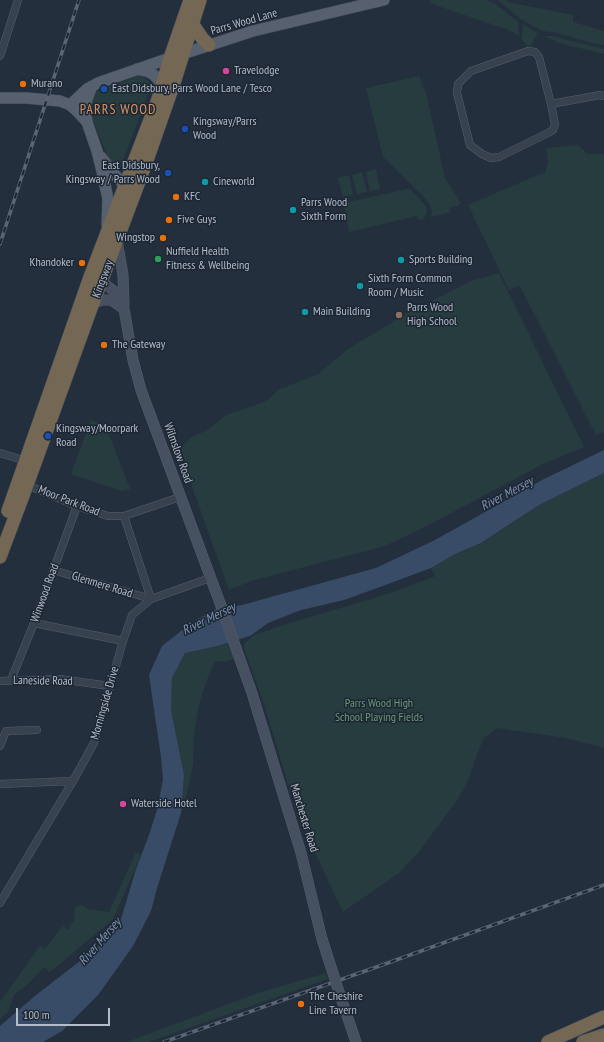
<!DOCTYPE html>
<html>
<head>
<meta charset="utf-8">
<style>
	body { margin:0 }
	#map { position:relative; width:604px; height:1042px; overflow:hidden; background:#242f3e; font-family:"PT Sans Narrow",sans-serif }
	canvas { display:block }
	.scale { position:absolute; left:16px; top:1008px; width:94px; height:18px; box-sizing:border-box; border:2px solid #b4bcc9; border-top:0; padding-left:5px; font-size:12px; line-height:14px; white-space:nowrap; color:#b4bcc9; -webkit-text-stroke:3px #1d2633; paint-order:stroke }
</style>
</head>
<body>
<div id="map">
<canvas width="604" height="1042"></canvas>
<div class="scale">100 m</div>
</div>
<script>
const context = document.querySelector('canvas').getContext('2d');
context.lineJoin = 'round';
function fill(path, color) {
  context.fillStyle = color;
  context.fill(path, 'evenodd');
}
function poly(rows) {
  const path = new Path2D();
  for (const r of rows) {
    path.moveTo(r[0], r[1]);
    for (let i = 2; i < r.length; i += 2) path.lineTo(r[i], r[i + 1]);
  }
  return path;
}
function trace(path, color, width, dash) {
  context.strokeStyle = color;
  context.lineWidth = width;
  context.lineCap = dash ? 'butt' : 'round';
  context.setLineDash(dash || []);
  context.stroke(path);
}
function write(font, color, halo, rows, align = 'center') {
  context.font = font + ' "PT Sans Narrow",sans-serif';
  context.lineWidth = 3;
  context.setLineDash([]);
  context.textBaseline = 'middle';
  context.strokeStyle = halo;
  context.fillStyle = color;
  for (const [text, x, y, turn = 0] of rows) {
    context.save();
    context.translate(x, y);
    context.rotate((+turn || 0) * Math.PI / 180);
    context.textAlign = isNaN(turn) ? turn : align;
    if (halo) context.strokeText(text, 0, 0);
    context.fillText(text, 0, 0);
    context.restore();
  }
}
const green = poly([
	[431,0,486,0,494,3,518,22,519,36,512,32,503,28,438,6,430,2],
	[497,0,507,0,508,2,573,15,573,22,604,31,604,45,591,43,558,33,542,31,521,19],
	[522,24,537,33,537,35,533,41,531,46,527,47,521,38,523,31],
	[544,36,551,36,604,49,604,54,559,43],
	[137,76,142,76,149,81,151,87,120,169,112,162,107,155,88,108,94,93,97,91],
	[419,76,426,93,445,178,461,203,457,206,449,208,451,212,431,217,432,210,429,203,425,198,383,157,366,88],
	[578,145,588,154,604,154,604,432,596,435,520,286,509,290,468,205,545,172,548,163,546,148],
	[376,169,380,189,370,191,366,172],
	[362,172,367,192,357,194,352,175],
	[349,175,353,195,343,197,338,178],
	[407,189,410,189,426,206,427,210,424,219,419,220,417,216,349,232,344,203],
	[499,273,584,447,543,464,425,527,385,546,251,581,229,590,191,484,181,448,189,439,196,435,206,431,226,415,264,402,269,399,278,390,318,374,348,349,404,315,471,281],
	[91,420,105,424,130,489,122,491,71,474],
	[604,473,604,748,566,738,497,728,484,738,478,752,468,780,458,799,418,853,400,872,343,912,301,823,288,784,264,704,244,648,245,643,254,635,283,625,381,596,412,585,435,576,431,568,455,554,482,543,539,505],
	[230,642,236,658,225,662,216,661,210,671,200,701,194,734,193,764,187,794,181,813,184,775,171,710,172,678,185,653],
	[136,852,141,855,113,919,49,973,46,967,42,969,28,984,14,995,8,1012,0,1019,0,1002,40,946,45,949,62,927,65,926,66,930,69,929,69,926,74,920,75,907,82,905,88,909,109,912],
	[326,973,328,979,149,1042,127,1042,261,992]
]);
const water = poly([
	[604,450,604,473,539,505,481,543,455,554,431,568,380,587,344,600,301,610,268,623,250,636,217,646,185,653,172,678,171,710,184,775,181,813,157,888,151,911,133,946,98,995,62,1031,43,1042,0,1042,0,1026,35,996,103,943,121,919,136,869,149,835,157,810,163,780,161,757,149,675,162,646,190,624,216,609,242,605,376,568,435,540,544,479]
]);
const street = poly([
	[528,51,535,52,539,57,551,104,555,124,553,130,548,133,499,157,491,158,482,154,470,145,457,93,458,84,471,71,528,51],
	[0,56,18,0],
	[551,104,600,95,604,96],
	[0,453,26,461],
	[27,485,77,506,108,516,124,516,180,497],
	[124,516,151,599],
	[53,570,151,599],
	[34,623,123,641],
	[11,680,34,623,77,506],
	[0,681,59,679,110,686],
	[0,746,6,731,37,730],
	[0,784,73,781],
	[0,903,73,781,94,743,123,641,132,615,151,599,210,578]
]);
const secondary = poly([
	[117,241,123,275,124,305],
	[96,279,101,281,114,291,121,299,124,309,133,360,141,390,220,603,252,693,301,853,322,939],
	[94,303,102,300,111,300,124,309],
	[340,995,356,1042]
]);
const primary = poly([
	[137,69,147,71,154,75,160,82,161,87],
	[0,98,26,98,60,101,70,105,77,111,87,122,97,151,102,171,108,199,107,225],
	[70,105,87,89,98,83,170,58,253,31,384,0],
	[87,122,85,109,87,99,92,86],
	[101,157,119,180,125,185,132,189]
]);
const highway = poly([
	[192,23,202,38,209,45],
	[8,511,90,277,158,99,170,58,190,0],
	[0,557,27,485,90,311,145,166,174,83,200,0],
	[548,1042,604,1017],
	[583,1042,604,1035]
]);
const rail = poly([
	[0,244,79,0],
	[164,1042,385,964,604,885]
]);
const secondaryBridge = poly([
	[322,939,340,995]
]);
const markers = [
	[226,71,4,"#d1479c"],
	[23,84,4,"#e8710a"],
	[104,89,4,"#1a4fb4"],
	[185,129,4,"#1a4fb4"],
	[168,173,4,"#1a4fb4"],
	[205,182,4,"#0f9aa8"],
	[176,197,4,"#e8710a"],
	[293,210,4,"#0f9aa8"],
	[169,220,4,"#e8710a"],
	[163,238,4,"#e8710a"],
	[158,259,4,"#2e9e5b"],
	[401,260,4,"#0f9aa8"],
	[82,263,4,"#e8710a"],
	[360,286,4,"#0f9aa8"],
	[305,312,4,"#0f9aa8"],
	[399,315,4,"#8d6e63"],
	[104,345,4,"#e8710a"],
	[48,436,4,"#1a4fb4"],
	[123,804,4,"#d1479c"],
	[301,1004,4,"#e8710a"]
];
const streetNames = [
	["Parrs Wood Lane",244,22,-16],
	["Kingsway",103,279,-69],
	["Wilmslow Road",178,453,70],
	["Moor Park Road",69,501,21],
	["Glenmere Road",102,585,17],
	["Winwood Road",45,593,-70],
	["Laneside Road",43,681,1],
	["Morningside Drive",105,703,-74],
	["Manchester Road",304,818,73]
];
const poiNames = [
	["Travelodge",234,71],
	["Murano",31,84],
	["East Didsbury, Parrs Wood Lane / Tesco",112,89],
	["Kingsway/Parrs",193,122],
	["Wood",193,136],
	["East Didsbury,",160,166,"right"],
	["Kingsway / Parrs Wood",160,180,"right"],
	["Cineworld",213,182],
	["KFC",184,197],
	["Parrs Wood",301,203],
	["Sixth Form",301,217],
	["Five Guys",177,220],
	["Wingstop",155,238,"right"],
	["Nuffield Health",166,252],
	["Fitness & Wellbeing",166,266],
	["Sports Building",409,260],
	["Khandoker",74,263,"right"],
	["Sixth Form Common",368,279],
	["Room / Music",368,293],
	["Parrs Wood",407,308],
	["High School",407,322],
	["Main Building",313,312],
	["The Gateway",112,345],
	["Kingsway/Moorpark",56,429],
	["Road",56,443],
	["Waterside Hotel",131,804],
	["The Cheshire",309,997],
	["Line Tavern",309,1011]
];
const parkNames = [
	["Parrs Wood High",379,704],
	["School Playing Fields",379,718]
];
const waterNames = [
	["River Mersey",507,494,-28],
	["River Mersey",209,619,-26],
	["River Mersey",100,942,-49]
];
const quarterNames = [
	["PARRS WOOD",118,110]
];
fill(green, '#263c3f');
fill(water, '#394c67');
trace(street, '#565f6c', 8);
trace(secondary, '#565f6c', 11);
trace(primary, '#414a57', 12);
trace(highway, '#434c59', 14);
trace(street, '#38414e', 7);
trace(secondary, '#465061', 10);
trace(primary, '#56606e', 11);
trace(highway, '#746855', 13);
trace(rail, '#5a6575', 3.5);
trace(rail, '#1d2633', 2, [6]);
trace(secondaryBridge, '#565f6c', 11, []);
trace(secondaryBridge, '#465061', 10);
for (const [x, y, r, color] of markers) {
  const dot = new Path2D();
  dot.arc(x, y, r, 0, 2 * Math.PI);
  context.fillStyle = color;
  context.fill(dot);
  trace(dot, '#1d2633', 1.5);
}
write('12px', '#b4bcc9', '#1d2633', streetNames);
write('12px', '#b4bcc9', '#1d2633', poiNames, 'left');
write('12px', '#6b9a76', '#1d2633', parkNames);
write('italic 13px', '#7c92b1', '#1d2633', waterNames);
context.letterSpacing = '1px';
write('14px', '#d59563', '#1d2633', quarterNames);
context.letterSpacing = '0px';
</script>
</body>
</html>
